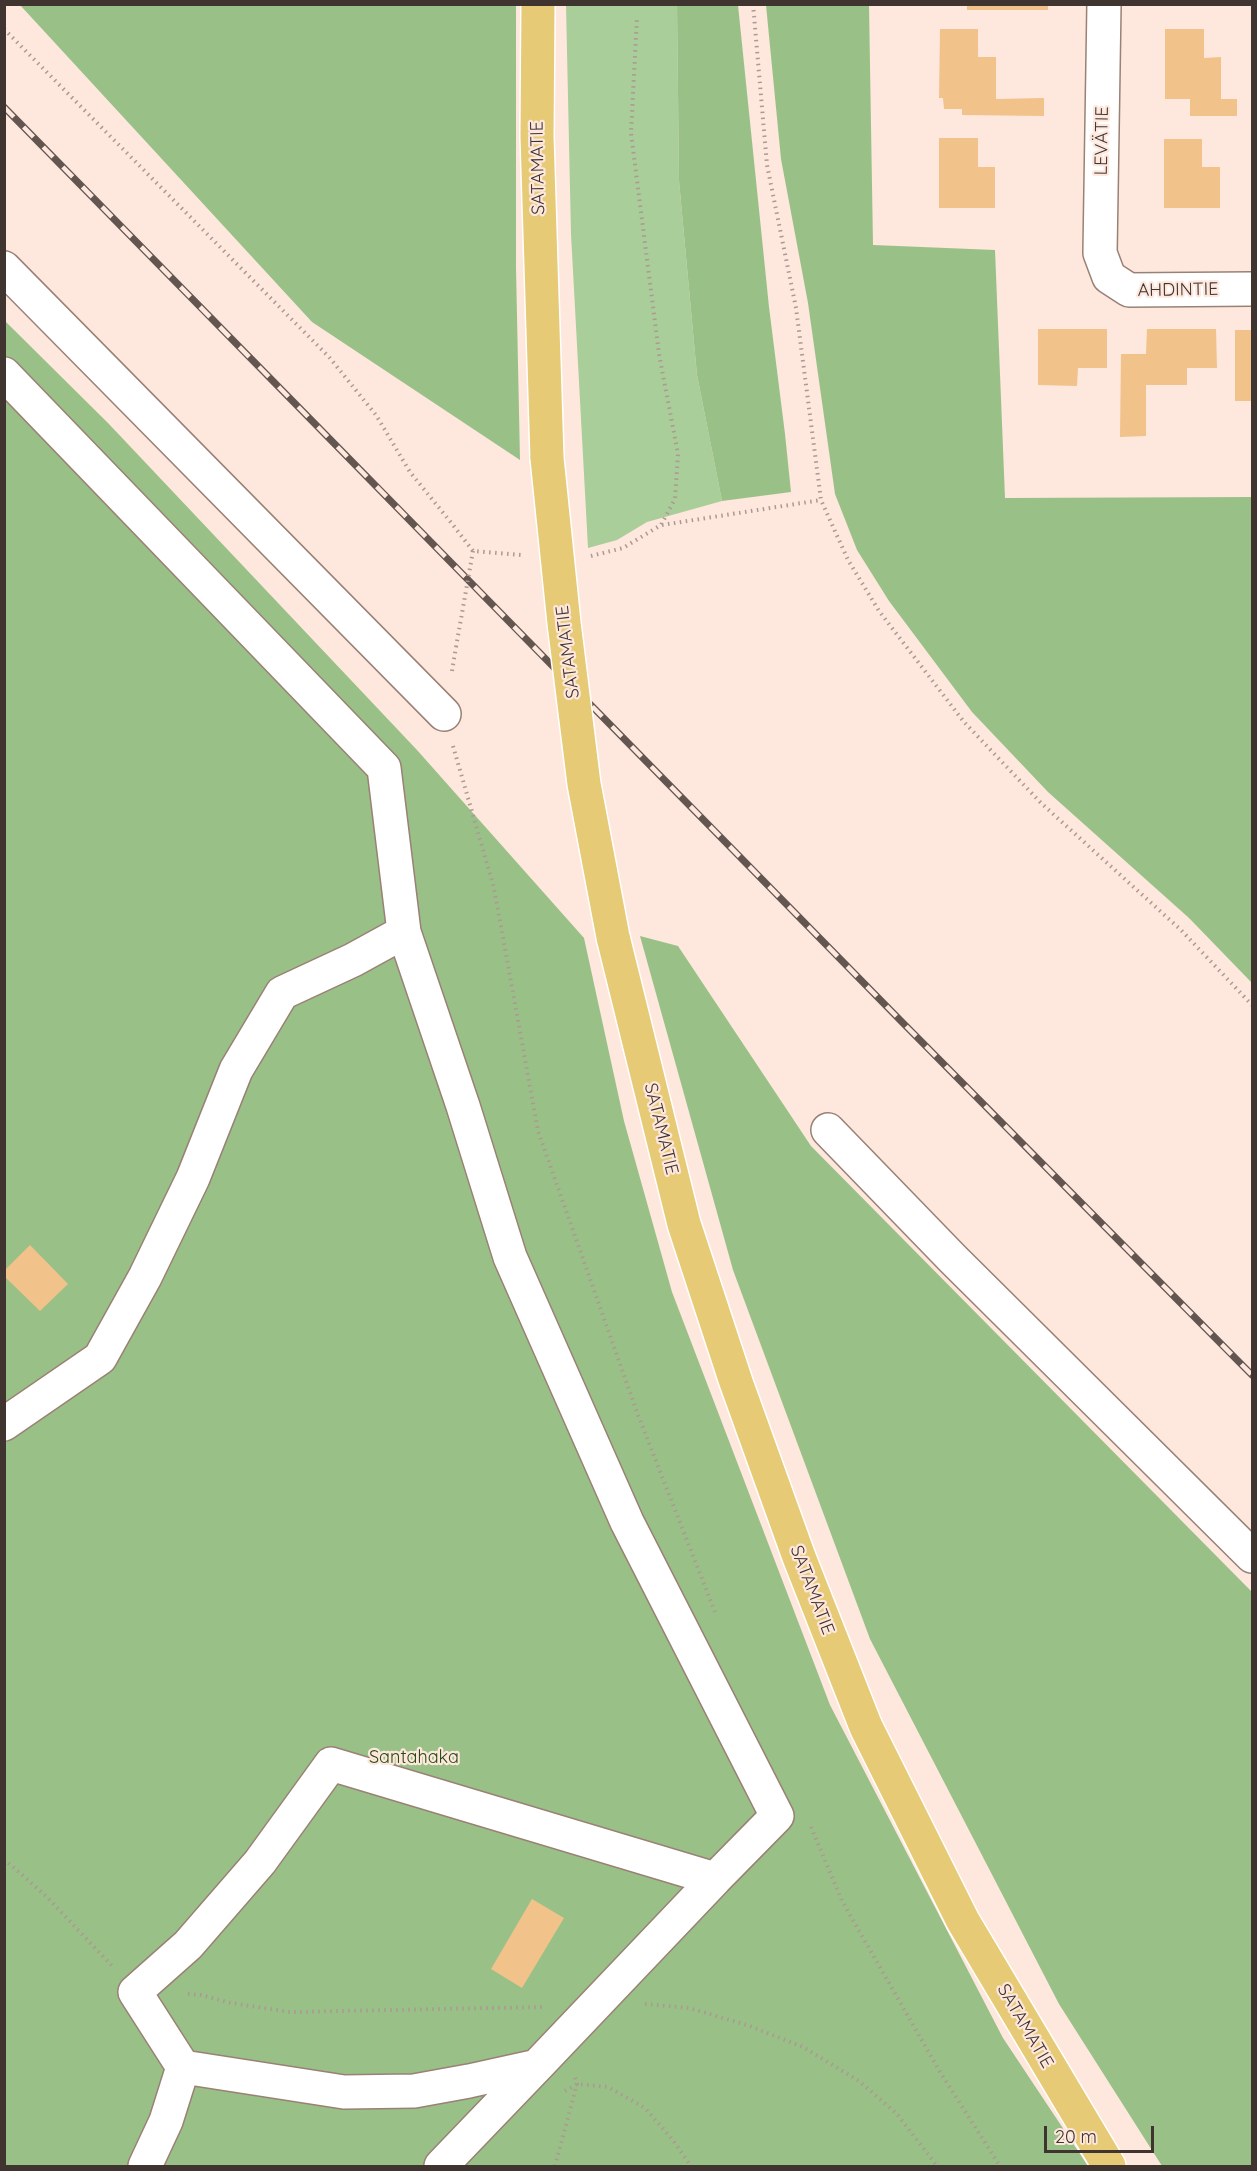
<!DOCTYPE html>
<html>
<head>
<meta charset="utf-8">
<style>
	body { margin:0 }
	#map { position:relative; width:1257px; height:2171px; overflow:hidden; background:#fee7dd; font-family:Quicksand,sans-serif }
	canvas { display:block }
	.frame { position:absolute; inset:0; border:6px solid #3f342f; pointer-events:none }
	.scale { position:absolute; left:1044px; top:2126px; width:110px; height:27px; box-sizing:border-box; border:3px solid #3f342f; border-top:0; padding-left:8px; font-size:18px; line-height:21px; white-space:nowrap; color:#3f342f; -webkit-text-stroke:4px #fee7dd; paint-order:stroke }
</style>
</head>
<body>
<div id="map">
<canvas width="1257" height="2171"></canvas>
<div class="frame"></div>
<div class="scale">20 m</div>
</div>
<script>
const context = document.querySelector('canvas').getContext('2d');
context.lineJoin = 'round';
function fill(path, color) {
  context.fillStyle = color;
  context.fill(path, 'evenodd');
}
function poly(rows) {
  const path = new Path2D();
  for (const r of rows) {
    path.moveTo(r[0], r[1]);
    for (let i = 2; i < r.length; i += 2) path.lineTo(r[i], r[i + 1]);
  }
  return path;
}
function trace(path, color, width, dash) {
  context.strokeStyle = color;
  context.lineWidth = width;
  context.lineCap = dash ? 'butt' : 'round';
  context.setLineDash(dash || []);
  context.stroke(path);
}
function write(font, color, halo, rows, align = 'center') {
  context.font = font + ' Quicksand,sans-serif';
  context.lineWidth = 4.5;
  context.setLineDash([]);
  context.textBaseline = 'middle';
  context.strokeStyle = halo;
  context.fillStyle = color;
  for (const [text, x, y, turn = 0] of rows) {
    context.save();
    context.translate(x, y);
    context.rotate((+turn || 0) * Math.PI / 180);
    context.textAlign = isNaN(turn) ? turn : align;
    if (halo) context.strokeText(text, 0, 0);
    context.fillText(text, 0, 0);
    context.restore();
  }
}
const green = poly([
	[566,5,677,5,679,181,697,375,722,501,647,522,617,540,588,548,571,234]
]);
const forest = poly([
	[20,5,516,5,516,268,520,460,312,322],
	[677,5,738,5,769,307,785,434,791,492,722,501,697,375,679,181],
	[766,5,869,5,873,245,995,250,1005,498,1252,497,1252,983,1189,918,1048,792,972,712,889,601,857,550,835,494,808,303,781,159],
	[4,320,108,423,417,750,584,938,624,1121,672,1292,830,1705,1003,2038,1088,2166,5,2166],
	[640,936,678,946,811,1146,1252,1592,1252,2166,1162,2166,1059,2004,870,1639,733,1270]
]);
const building = poly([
	[967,5,1048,5,1048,10,967,10],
	[940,29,978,29,978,57,996,57,996,99,1044,98,1044,116,962,115,962,109,944,109,943,98,939,98],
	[1165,29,1204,29,1204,58,1221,57,1221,99,1237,99,1237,116,1190,116,1190,99,1165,99],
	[939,138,978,138,978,167,995,167,995,208,939,208],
	[1164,139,1202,139,1202,167,1220,167,1220,208,1164,208],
	[1038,329,1107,329,1107,368,1078,368,1077,386,1038,385],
	[1147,329,1216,329,1217,368,1187,368,1187,385,1146,385,1146,436,1120,437,1121,354,1146,354],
	[1235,330,1252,330,1252,401,1235,401],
	[30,1245,68,1284,40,1311,4,1276,4,1271],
	[532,1899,564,1918,522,1988,491,1969]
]);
const path = poly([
	[753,4,767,165,796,308,821,500,848,560,879,611,964,722,1041,803,1181,930,1252,1005],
	[4,29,329,357,376,415,410,472,453,525,473,551,521,555],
	[662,525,821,500],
	[591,556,623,548,661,525,675,499,678,454,659,354,631,133,637,17],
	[452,671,456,647],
	[453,746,494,888,538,1131,638,1415,715,1612],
	[811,1827,842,1901,940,2072,1000,2166],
	[4,1859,46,1896,113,1967],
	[188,1994,201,1995,231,2003,290,2012,544,2007],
	[645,2004,689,2008,747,2025,803,2047,859,2081,897,2114,937,2166],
	[565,2091,577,2084,608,2087,645,2108,672,2139,691,2166],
	[555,2166,577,2084,575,2077]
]);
const minor = poly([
	[1104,4,1100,253,1109,277,1129,290,1252,289],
	[4,268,444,714],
	[4,374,384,768,404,932,463,1106,510,1257,627,1522,777,1816,715,1879,331,1764,260,1862,188,1945,135,1992,183,2067,166,2121,145,2166],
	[828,1130,952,1258,1252,1556],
	[4,1424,100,1358,145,1277,193,1178,236,1070,282,993,353,960,404,932],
	[183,2067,344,2092,414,2091,469,2081,537,2066,715,1879],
	[441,2166,537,2066]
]);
const major = poly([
	[538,4,537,136,547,458],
	[613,937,684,1224,736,1382,799,1557,866,1727,963,1921,1109,2166]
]);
const rail = poly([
	[4,107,900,1020,1252,1375]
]);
const pathBridge = poly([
	[456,647,473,551]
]);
const majorBridge = poly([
	[547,458,564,623,584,784,613,937]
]);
const streetNames = [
	["LEVÄTIE",1102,141,-89],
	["SATAMATIE",538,168,-91],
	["AHDINTIE",1178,290,-1],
	["SATAMATIE",568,652,-97],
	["SATAMATIE",661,1129,76],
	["SATAMATIE",812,1590,69],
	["SATAMATIE",1025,2026,60]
];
const parkNames = [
	["Santahaka",414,1758]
];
fill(green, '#a9ce99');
fill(forest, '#99c187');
fill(building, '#f2c28b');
trace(minor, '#9a8175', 36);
trace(major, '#fff', 36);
trace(path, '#ab9992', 4, [1.5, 4.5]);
trace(minor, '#fff', 33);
trace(major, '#e6ca76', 33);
trace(rail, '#635650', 7);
trace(rail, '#fee7dd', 4.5, [14]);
trace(majorBridge, '#fff', 36, []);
trace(pathBridge, '#ab9992', 4, [1.5, 4.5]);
trace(majorBridge, '#e6ca76', 33);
write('18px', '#3f342f', '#fee7dd', streetNames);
write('18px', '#254a0f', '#fee7dd', parkNames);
</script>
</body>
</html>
